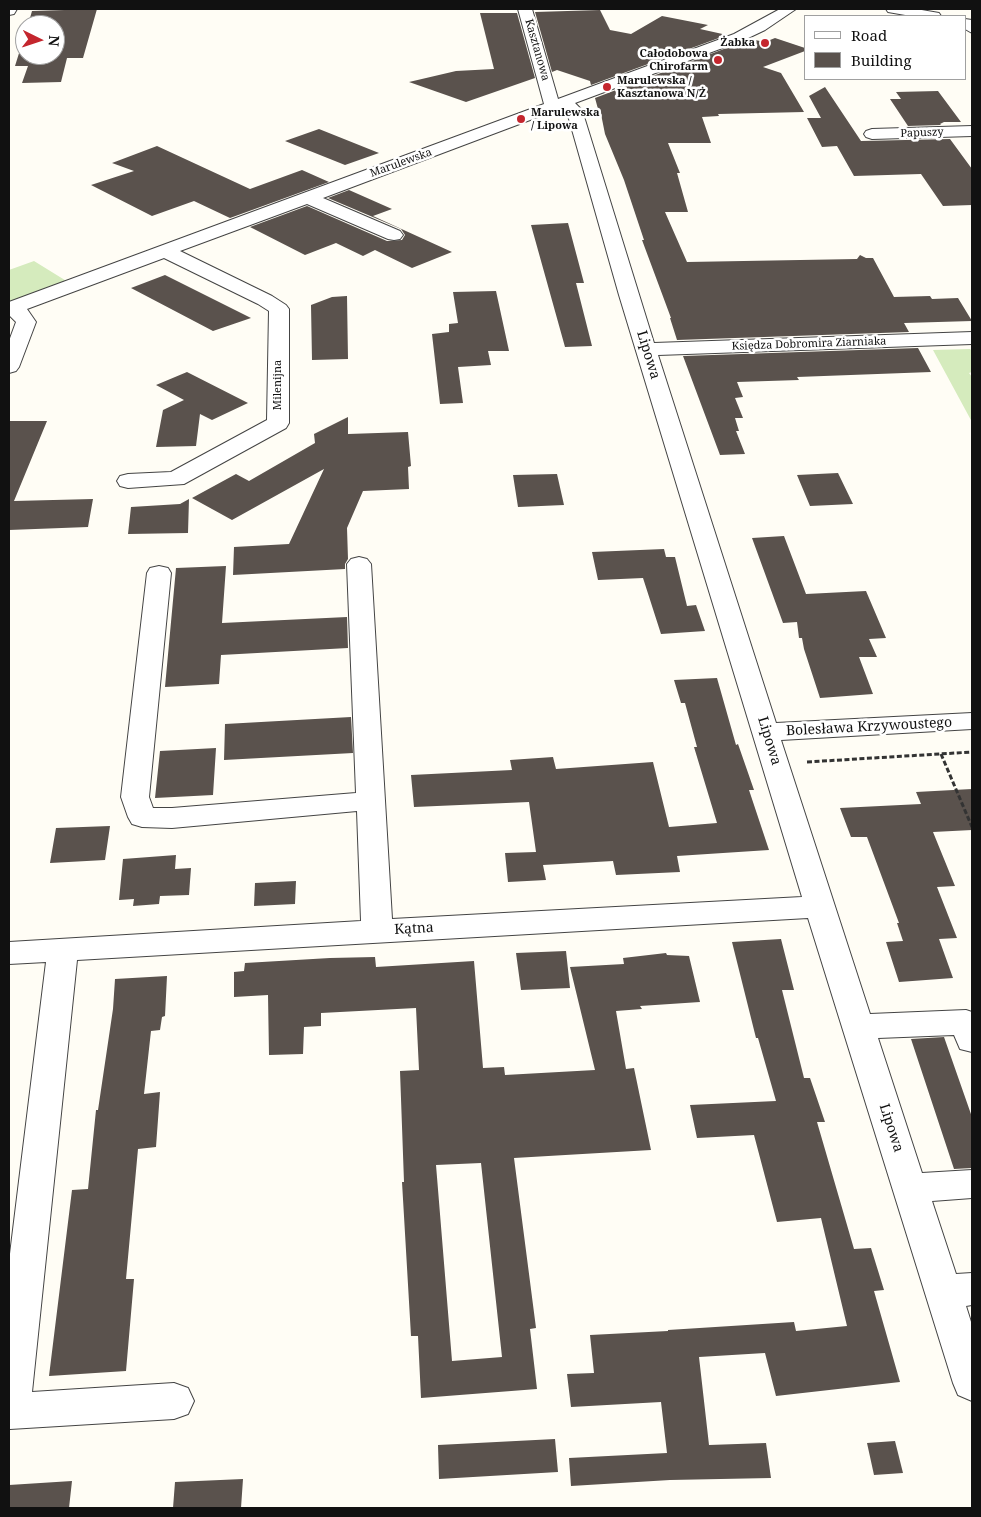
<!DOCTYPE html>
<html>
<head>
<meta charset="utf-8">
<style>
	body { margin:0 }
	#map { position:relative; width:981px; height:1517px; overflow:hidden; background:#fffdf5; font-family:"Noto Serif",serif }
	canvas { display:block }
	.frame { position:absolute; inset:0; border:10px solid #111; pointer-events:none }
	.legend { position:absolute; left:804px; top:15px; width:162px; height:65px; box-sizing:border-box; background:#fff; border:1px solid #a0a0a0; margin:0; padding:6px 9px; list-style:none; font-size:15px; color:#111 }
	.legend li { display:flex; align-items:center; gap:10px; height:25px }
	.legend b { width:25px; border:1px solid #a0a0a0 }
	.north { position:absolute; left:15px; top:15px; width:50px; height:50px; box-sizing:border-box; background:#fff; border:1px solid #a0a0a0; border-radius:50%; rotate:94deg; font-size:14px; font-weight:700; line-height:20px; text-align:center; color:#111 }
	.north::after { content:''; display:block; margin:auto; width:18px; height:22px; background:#c4262e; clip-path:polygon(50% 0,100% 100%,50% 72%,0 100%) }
</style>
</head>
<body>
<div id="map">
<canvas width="981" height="1517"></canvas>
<div class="frame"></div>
<ul class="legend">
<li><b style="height:6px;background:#fff"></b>Road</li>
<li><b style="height:14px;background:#5a524d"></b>Building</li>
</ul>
<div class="north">N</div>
</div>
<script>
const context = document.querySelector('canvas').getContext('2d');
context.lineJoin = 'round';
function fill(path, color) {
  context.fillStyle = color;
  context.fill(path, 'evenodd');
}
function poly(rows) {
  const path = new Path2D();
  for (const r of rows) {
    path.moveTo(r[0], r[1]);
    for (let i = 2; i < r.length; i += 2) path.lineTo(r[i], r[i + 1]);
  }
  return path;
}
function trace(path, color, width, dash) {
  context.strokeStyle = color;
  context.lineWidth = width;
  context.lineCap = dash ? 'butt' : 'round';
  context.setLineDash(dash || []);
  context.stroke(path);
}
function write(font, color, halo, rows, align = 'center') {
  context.font = font + ' "Noto Serif",serif';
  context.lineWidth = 5;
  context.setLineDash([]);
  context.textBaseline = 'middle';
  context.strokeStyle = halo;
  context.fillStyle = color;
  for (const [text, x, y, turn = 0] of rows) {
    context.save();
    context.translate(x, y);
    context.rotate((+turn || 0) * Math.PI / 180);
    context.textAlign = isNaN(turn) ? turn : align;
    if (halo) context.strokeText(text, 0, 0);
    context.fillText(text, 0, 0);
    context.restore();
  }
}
const green = poly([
	[34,261,68,282,9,304,9,270],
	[970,349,972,351,972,372,969,373,972,377,972,422,933,350]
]);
const building = poly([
	[97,9,83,58,67,58,61,82,22,83,28,66,15,66,25,34,25,55,55,55,55,25,28,25,32,11],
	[600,10,610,30,631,34,662,16,708,25,700,29,727,35,591,85,590,81,557,70,552,72,535,12],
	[480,13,517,13,535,78,466,102,409,82,456,71,494,69],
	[775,38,805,48,805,51,763,67,781,73,804,112,718,114,719,116,702,117,711,143,668,143,680,173,677,173,688,212,665,212,687,262,857,259,860,255,866,258,873,258,894,297,930,296,932,299,958,298,972,321,904,323,909,332,677,340,670,318,671,318,642,240,644,240,624,180,605,134,600,109,598,109,595,98,750,39,765,42],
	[825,87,861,141,950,139,972,169,972,205,943,206,921,174,854,176,837,146,822,147,807,118,821,118,809,96],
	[938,91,961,122,944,122,940,124,941,125,908,126,890,99,901,99,896,92],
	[319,129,379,153,345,165,285,141],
	[157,146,250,189,302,170,329,182,230,218,194,201,152,216,91,185,134,171,112,163],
	[349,190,392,209,373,216,452,252,412,268,375,250,363,256,336,243,305,255,250,227,307,206,387,241,402,240,405,235,401,229,328,198],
	[568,223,584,283,576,283,592,346,565,347,531,225],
	[165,275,251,318,213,331,131,288],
	[496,291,509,351,488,351,491,365,458,367,463,403,440,404,432,334,449,332,449,324,458,323,453,292],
	[347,296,348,359,312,360,311,305,332,297],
	[918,348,931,372,797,377,799,380,737,382,743,397,735,398,743,418,735,418,739,431,736,431,745,454,720,455,683,356],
	[187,372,248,403,212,420,200,414,196,446,156,447,163,410,184,400,156,385],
	[348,417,348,434,408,432,411,466,408,467,409,489,363,491,347,528,348,559,345,564,345,569,233,575,234,547,289,544,324,469,232,520,192,498,236,474,249,481,315,443,314,434],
	[9,421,47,421,14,501,93,499,88,527,9,530],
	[838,473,853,504,810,506,797,475],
	[557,474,564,505,518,507,513,475],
	[189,499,188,533,128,534,131,507,180,504],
	[784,536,806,594,866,591,886,638,869,639,877,657,859,657,873,694,820,698,804,649,802,638,799,638,797,622,783,623,752,538],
	[664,549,666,557,675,557,687,606,696,605,705,631,661,634,643,578,598,580,592,552],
	[226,566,222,623,347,617,348,648,221,655,219,684,165,687,176,568],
	[717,678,736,745,738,744,754,790,749,790,769,850,677,856,680,872,616,875,613,861,543,865,546,880,508,882,505,853,536,852,529,802,414,807,411,775,512,770,510,760,553,757,556,769,653,762,669,827,717,823,694,747,697,747,685,703,681,703,674,680],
	[351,717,353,753,224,760,225,724],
	[216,748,213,795,155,798,160,751],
	[972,789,972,830,933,832,955,886,937,887,957,938,939,939,953,978,899,982,886,942,903,941,897,923,899,923,867,837,851,837,840,808,921,804,916,792],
	[110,826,105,860,50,863,56,828],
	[176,855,175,869,191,868,189,895,160,896,159,904,133,906,134,899,119,900,123,859],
	[296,881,295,904,254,906,255,883],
	[781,939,794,990,782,990,804,1078,810,1078,825,1122,817,1122,854,1249,871,1248,884,1290,874,1291,900,1382,776,1396,765,1353,699,1357,709,1445,766,1443,771,1478,670,1480,571,1486,569,1458,667,1453,661,1402,571,1407,567,1374,594,1373,590,1335,668,1331,668,1330,794,1322,796,1331,847,1326,821,1218,777,1222,754,1135,697,1138,690,1105,776,1101,758,1038,756,1038,732,942],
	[566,951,570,988,521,990,516,953],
	[666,953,667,955,689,956,700,1002,640,1006,642,1009,616,1011,626,1069,634,1068,651,1150,514,1158,536,1328,530,1329,537,1389,421,1398,418,1336,411,1336,402,1182,404,1182,400,1071,419,1070,416,1008,321,1013,321,1026,304,1027,303,1054,269,1055,268,995,234,997,234,972,244,971,245,963,330,958,375,957,376,967,474,961,483,1068,504,1067,505,1075,595,1070,570,967,624,964,623,958],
	[481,1163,502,1357,452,1361,436,1165],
	[167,976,165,1016,162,1017,160,1030,151,1031,144,1094,160,1092,156,1147,138,1149,126,1279,134,1279,126,1371,49,1376,72,1190,88,1189,96,1110,98,1110,113,1009,115,979],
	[944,1037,972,1117,972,1168,954,1169,911,1039],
	[555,1439,558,1472,439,1479,438,1445],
	[895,1441,903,1473,874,1475,867,1443],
	[243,1479,241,1508,173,1508,175,1482],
	[72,1481,69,1508,9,1508,9,1485]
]);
const path = poly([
	[941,754,972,827],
	[807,762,972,752]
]);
const minor = poly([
	[9,9,17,9,14,14,9,15,9,9],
	[518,9,532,9,558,99,734,34,780,9,796,9,765,30,744,40,575,103,582,110,654,343,972,332,972,344,658,355,776,723,972,713,972,729,781,740,870,1014,966,1010,972,1012,972,1052,960,1049,954,1035,878,1038,922,1173,972,1170,972,1198,932,1201,956,1274,972,1273,972,1305,966,1306,972,1325,972,1401,958,1395,953,1383,808,918,77,960,32,1392,174,1383,188,1388,194,1401,188,1414,174,1419,10,1429,9,1262,46,962,9,964,9,942,361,921,357,811,172,828,142,827,132,824,128,817,121,797,147,573,150,568,159,566,168,568,171,573,149,797,153,808,172,808,356,793,347,564,351,559,359,557,367,559,371,564,392,919,802,897,619,295,567,112,562,108,323,198,400,231,403,235,400,239,394,240,388,239,307,204,180,251,272,296,286,305,289,309,289,423,286,428,184,484,128,488,120,486,117,481,120,476,128,474,171,472,267,420,269,311,258,304,164,258,27,309,36,322,19,367,16,371,9,373,9,341,16,322,9,315,9,302,544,104,518,9],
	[886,9,916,9,939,13,941,16,911,16,888,12,886,9],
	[965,19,972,20,972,33,965,29,965,19],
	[972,126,972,136,872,139,866,137,864,134,866,131,872,129,972,126]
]);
const markers = [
	[765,43,5,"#c4262e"],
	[718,60,5,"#c4262e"],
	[607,87,5,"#c4262e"],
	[521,119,5,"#c4262e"]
];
const farPoinames = [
	["Żabka",755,43],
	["Całodobowa",708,54],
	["Chirofarm",708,67],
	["Marulewska /",617,81,"left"],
	["Kasztanowa N/Ż",617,94,"left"],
	["Marulewska",531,113,"left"],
	["/ Lipowa",531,126,"left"]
];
const farStreetnames = [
	["Kasztanowa",537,50,74],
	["Papuszy",922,133,-2],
	["Marulewska",401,163,-20],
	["Księdza Dobromira Ziarniaka",809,344,-2],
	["Milenijna",278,385,-90]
];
const streetNames = [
	["Lipowa",648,355,73],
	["Bolesława Krzywoustego",869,727,-3],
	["Lipowa",769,741,73],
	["Kątna",414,929,-3],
	["Lipowa",891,1128,72]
];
fill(green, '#d5ebbd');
fill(building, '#5a524d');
trace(minor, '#444', 2);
trace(path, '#333', 3, [5, 2.5]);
fill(minor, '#fff');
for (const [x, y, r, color] of markers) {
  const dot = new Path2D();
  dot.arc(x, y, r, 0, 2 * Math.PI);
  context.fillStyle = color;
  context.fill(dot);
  trace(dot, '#fff', 2);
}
write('bold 11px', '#111', '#fff', farPoinames, 'right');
write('11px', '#111', '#fff', farStreetnames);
write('14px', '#111', '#fff', streetNames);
</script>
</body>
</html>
